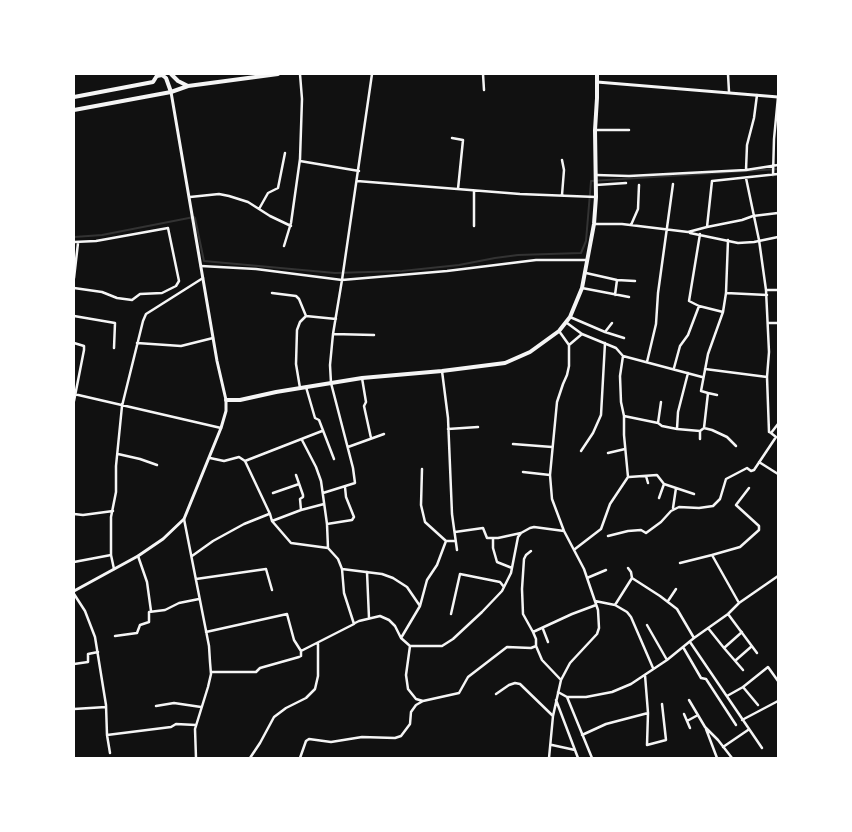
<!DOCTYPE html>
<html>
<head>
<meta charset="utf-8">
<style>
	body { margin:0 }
	#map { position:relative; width:852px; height:832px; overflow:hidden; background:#111; font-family:Manrope,sans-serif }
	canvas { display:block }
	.frame { position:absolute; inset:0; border:75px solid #fff; pointer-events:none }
</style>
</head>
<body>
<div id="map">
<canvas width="852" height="832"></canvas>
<div class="frame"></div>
</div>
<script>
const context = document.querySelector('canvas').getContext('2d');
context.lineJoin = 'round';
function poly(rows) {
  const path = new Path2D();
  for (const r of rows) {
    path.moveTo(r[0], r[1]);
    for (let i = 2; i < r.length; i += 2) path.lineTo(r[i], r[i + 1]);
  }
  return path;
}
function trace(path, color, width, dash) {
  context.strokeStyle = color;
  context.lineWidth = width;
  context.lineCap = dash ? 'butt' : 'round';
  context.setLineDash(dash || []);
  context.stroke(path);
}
const stream = poly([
	[74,237,102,235,194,217,195,218,204,261,335,273,402,271,459,265,495,258,518,255,581,253,586,241,591,181,778,169]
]);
const minor = poly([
	[483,74,484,90],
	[728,74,729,92],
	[595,130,629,130],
	[452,138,463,140,458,189],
	[300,161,359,171],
	[746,170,747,145,754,118,757,95],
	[596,175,629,176,746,170,778,165],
	[773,175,774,139,778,97],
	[746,178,759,240,766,290,769,352,767,377,769,432,771,433,778,424],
	[357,181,520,194,596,197],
	[596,185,626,183],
	[562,195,564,170,562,160],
	[190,197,219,194,229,196,248,202,270,216,291,226],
	[259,209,268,193,278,188,285,153],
	[594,224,622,224,688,232,707,227,742,220,753,216,778,213],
	[631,225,638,209,639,185],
	[474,226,474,191],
	[707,227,712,181,778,174],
	[690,233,738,243,754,242,778,237],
	[700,234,689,301,699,306,723,312],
	[74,242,96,241,168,228,179,281,176,286,162,293,140,294,132,300,117,298,102,292,74,288],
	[284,246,291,223,300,159,302,99,300,74],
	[201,266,256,269,342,280,447,271,536,260,586,260],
	[586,273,617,280,635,281],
	[74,278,78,243],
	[582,288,629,297],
	[766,290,778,290],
	[272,293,296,296,299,299,306,316,336,319],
	[726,293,767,295],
	[615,295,617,280],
	[74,316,115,323,114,348],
	[570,317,605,332,624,338],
	[567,323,582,334],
	[768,323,778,323],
	[605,332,612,323],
	[333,334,374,335],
	[74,343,84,346,84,350,74,401],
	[137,343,181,346,213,338],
	[569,345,582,334,616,348,623,356,702,377],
	[647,362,656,324,658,293,673,184],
	[674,368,680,346,688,335,699,306],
	[705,369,767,377],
	[442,371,448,418,452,514,457,550],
	[362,378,366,402,364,406,371,438],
	[306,387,315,418,319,420,334,459],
	[300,388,296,364,297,330,300,322,306,316],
	[708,393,717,395],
	[74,394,221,428],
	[624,416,658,423,662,426,677,429,700,431,704,428,712,430,727,437,736,446],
	[658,423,661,402],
	[704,428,708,393,701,391,708,354,723,312,726,293,728,240],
	[448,429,478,427],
	[677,429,678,412,688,373],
	[700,439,700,431],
	[302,440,316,467,321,481,327,524,328,548],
	[513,444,552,447],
	[348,447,384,434],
	[581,451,593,433,601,415,605,343],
	[608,453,625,449],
	[118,454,140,459,157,465],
	[210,458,224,461,239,457,245,461],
	[759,462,778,474],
	[422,469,421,505,425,522,446,541],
	[523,472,550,475],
	[296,475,303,495,303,497,300,499,301,510],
	[646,476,648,483],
	[629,477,657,475,664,484,659,498],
	[664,484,694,494],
	[273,493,299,484],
	[323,493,355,483,353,468,331,383,330,365,333,334,342,280,372,74],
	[673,508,676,488],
	[74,514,83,515,113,511],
	[184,519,209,646,210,662,211,674,208,687,195,729,196,758],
	[272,521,301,510,324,504],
	[327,524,352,520,354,517,346,497,345,487],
	[455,532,483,528,487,538,498,538,521,533,530,528,534,527,564,531],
	[608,536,628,531,641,530,646,533,661,522,671,511,679,507,699,508,713,506,720,499,726,479,747,468,751,471,754,470,776,437,771,433],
	[493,538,493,548,497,562,512,568],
	[575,549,601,529,610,504,628,477,624,435,624,416,621,402,620,376,623,356],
	[712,555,740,547,759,530,759,526,736,505,749,488],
	[138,556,147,582,151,611],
	[192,556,213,541,244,524,269,514],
	[74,562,111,555],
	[680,563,712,555,739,603],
	[114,569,111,555,111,517,116,492,116,466,122,406,143,321,146,314,154,309,203,278],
	[342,569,382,574,393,578,407,587,420,606,401,638],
	[367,572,369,618],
	[587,578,606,570],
	[632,578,660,596,677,609,694,638],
	[196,579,266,569,272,590],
	[74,594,85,611,95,637,106,705,107,735,171,727,176,724,196,725],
	[595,601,615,605,632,578,631,572,628,568],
	[668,601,676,589],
	[615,605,627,612,631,617,653,668],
	[420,606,427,580,437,565,446,541,455,541],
	[451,614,460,574,500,582,504,587],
	[728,614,757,653],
	[355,623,359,621,380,616,389,620,395,626,401,638,410,646,442,646,453,639,482,612,502,591,511,573,518,537,521,533],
	[647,625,667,660],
	[708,628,724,648],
	[543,629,548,642],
	[206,632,287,614,294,640,301,651,354,624,344,593,342,569,338,559,328,548,291,543,272,521,270,514,245,461,322,431],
	[533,632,572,614,596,605],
	[742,632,724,648,743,670],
	[115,636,137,633,140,625,149,622,149,612,165,610,179,603,199,599],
	[690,642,762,748],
	[410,646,406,675,408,689,416,699,423,701],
	[536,646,542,660,561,680],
	[683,647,701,678,706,679,736,725],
	[736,660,752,646],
	[74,664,88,662,88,654,98,652],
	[211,672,256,672,260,668,299,657,301,656,301,651],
	[645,675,648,713,647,745,666,740,662,704],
	[743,687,758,705],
	[558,692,567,697,586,697,612,692,631,684,667,660,694,638,728,614,739,603,778,576],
	[496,694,509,685,515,683,520,684,553,716],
	[727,696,743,687,768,667,778,681],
	[567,697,592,758],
	[556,700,578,758],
	[689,700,705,727,718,740,732,758],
	[156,706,174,703,201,707],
	[74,709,106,707],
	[684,714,690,728],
	[742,720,778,701],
	[687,721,698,715],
	[706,729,717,758],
	[107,735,110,753],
	[582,735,606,724,648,713],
	[552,745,575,750],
	[723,747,748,730],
	[250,758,260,743,274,717,286,708,306,698,315,689,318,676,318,644],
	[300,758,306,741,309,739,331,742,362,737,395,738,401,736,410,724,411,712,416,705,423,701,459,693,468,677,507,647,531,648,536,646,536,639,533,632,523,614,522,589,524,559,526,555,531,551],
	[549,758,553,716,561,680,570,663,597,634,599,628,598,610,584,569,564,531,552,499,550,475,557,402,563,384,567,375,569,366,569,345,559,331]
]);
const tertiary = poly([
	[597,82,778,97],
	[74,591,138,556,163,539,184,519,221,428,226,411,226,400,217,361,171,92]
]);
const secondary = poly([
	[171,74,178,81,188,86],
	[157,76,162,75,166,78,171,92],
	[74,97,153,82,158,74],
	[74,110,171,92,188,86,278,74],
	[226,400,240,400,276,392,362,378,442,371,505,363,530,352,559,331,570,317,582,288,594,224,596,197,595,130,597,98,597,74]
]);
trace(stream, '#333', 2);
trace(minor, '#f5f5f5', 2.5);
trace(tertiary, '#f5f5f5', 3);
trace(secondary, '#f5f5f5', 4);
</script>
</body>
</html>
